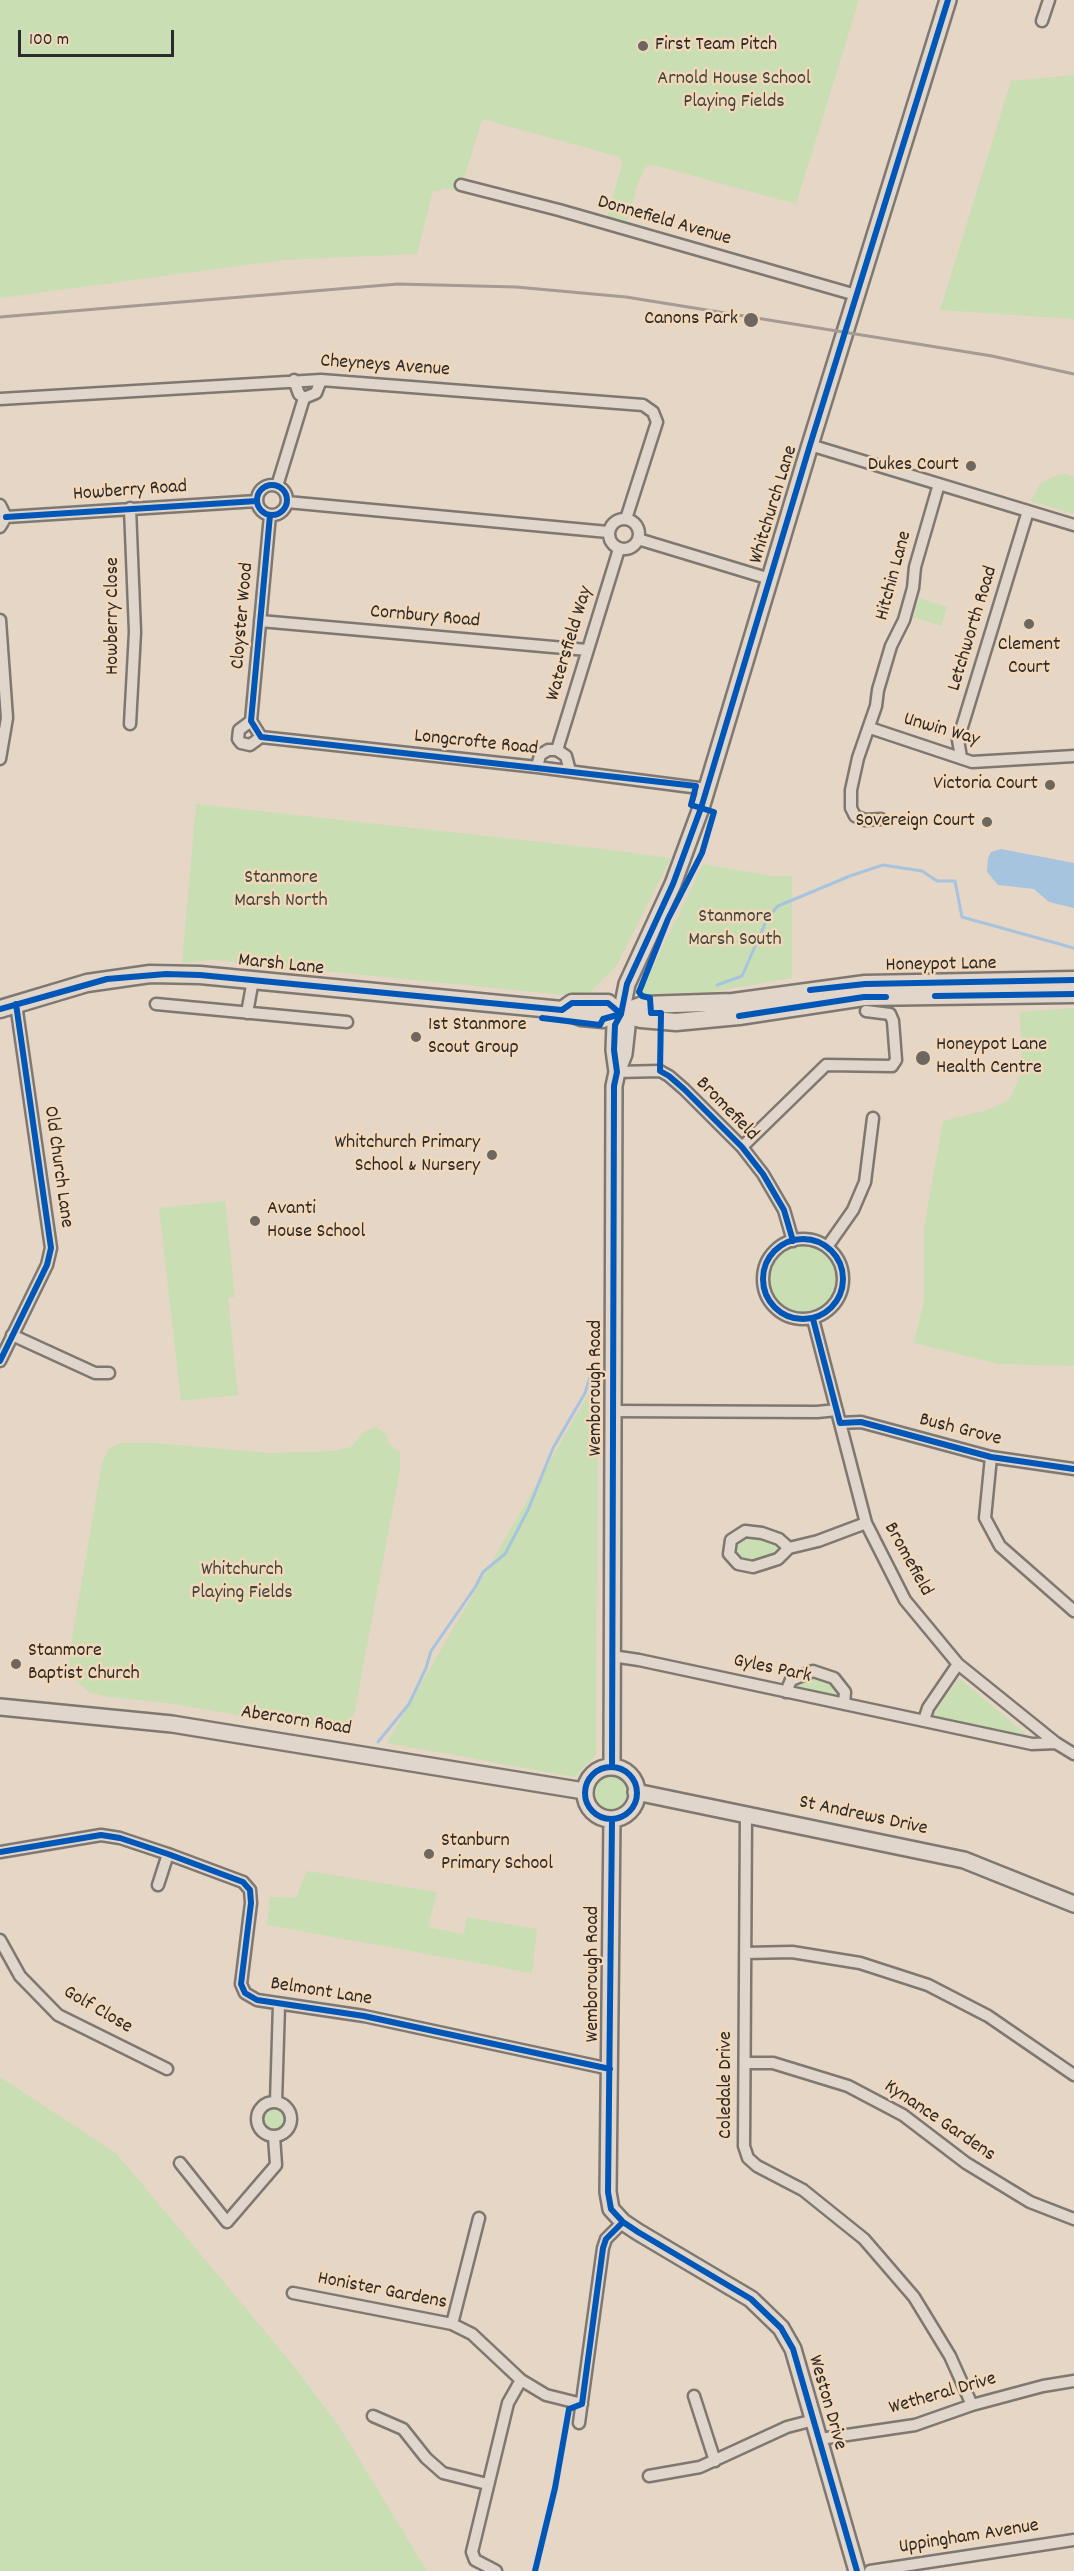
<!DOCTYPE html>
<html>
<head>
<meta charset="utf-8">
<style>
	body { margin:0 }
	#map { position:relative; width:1074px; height:2571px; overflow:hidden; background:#e5d6c6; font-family:Dekko,sans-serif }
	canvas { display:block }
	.scale { position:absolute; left:18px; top:30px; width:156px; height:27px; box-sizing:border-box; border:3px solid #2b2b2b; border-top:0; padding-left:8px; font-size:18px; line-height:21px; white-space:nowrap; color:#2b2b2b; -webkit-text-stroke:4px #f2d7b9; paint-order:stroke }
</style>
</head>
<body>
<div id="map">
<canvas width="1074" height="2571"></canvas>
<div class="scale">100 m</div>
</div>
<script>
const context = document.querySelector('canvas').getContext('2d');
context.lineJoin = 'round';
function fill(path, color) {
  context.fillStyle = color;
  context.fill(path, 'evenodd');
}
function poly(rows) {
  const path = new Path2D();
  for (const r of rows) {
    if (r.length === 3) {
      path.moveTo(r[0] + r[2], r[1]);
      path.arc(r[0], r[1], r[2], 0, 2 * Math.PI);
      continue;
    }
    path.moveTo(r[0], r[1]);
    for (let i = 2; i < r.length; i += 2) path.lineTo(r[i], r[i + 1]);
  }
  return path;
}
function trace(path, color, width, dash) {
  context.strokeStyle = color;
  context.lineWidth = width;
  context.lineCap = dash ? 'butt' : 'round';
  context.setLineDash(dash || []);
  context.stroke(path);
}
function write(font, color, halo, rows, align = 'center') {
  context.font = font + ' Dekko,sans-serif';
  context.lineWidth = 5;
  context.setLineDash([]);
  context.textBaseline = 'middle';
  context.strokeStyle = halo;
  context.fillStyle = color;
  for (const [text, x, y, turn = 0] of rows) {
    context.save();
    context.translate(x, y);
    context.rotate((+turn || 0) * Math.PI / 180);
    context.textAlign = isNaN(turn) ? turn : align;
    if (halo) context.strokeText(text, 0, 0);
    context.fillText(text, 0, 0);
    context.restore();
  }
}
const green = poly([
	[0,0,859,0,796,204,650,164,645,168,637,186,627,222,607,217,622,164,620,157,482,119,460,192,444,188,437,192,433,191,417,254,283,260,0,298],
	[1074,75,1074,319,940,310,1011,81],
	[1066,474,1074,477,1074,514,1031,501,1040,484,1057,475],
	[919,598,947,607,941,626,913,617],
	[196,804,595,848,671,858,617,965,585,997,213,960,182,963],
	[703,864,773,876,792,876,792,978,711,992,645,994,642,990],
	[1074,1008,1074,1366,998,1364,914,1343,924,1300,924,1228,943,1121,988,1110,1009,1100,1022,1072,1020,1012],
	[225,1201,235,1297,228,1298,238,1395,181,1401,159,1208],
	[803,1279,35],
	[598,1378,596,1755,575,1777,387,1743],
	[376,1427,386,1434,389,1444,400,1452,400,1470,354,1715,349,1727,340,1733,175,1704,109,1697,90,1693,73,1678,69,1670,69,1657,102,1462,108,1450,120,1443,155,1443,269,1453,335,1451,351,1447,364,1432],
	[760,1533,784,1544,783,1552,752,1563,739,1556,734,1551,735,1541,740,1536],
	[812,1675,828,1679,840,1691,839,1694,834,1696,794,1686,795,1681],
	[959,1678,1027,1735,932,1717],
	[612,1791,19],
	[307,1871,437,1892,428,1927,464,1934,467,1917,537,1929,532,1973,267,1925,270,1897,296,1898],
	[0,2077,117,2154,293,2365,339,2426,427,2571,0,2571],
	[273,2118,12]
]);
const water = poly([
	[1001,849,1074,863,1074,908,1049,902,1034,889,998,885,987,872,988,858,991,852]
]);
const stream = poly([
	[717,985,742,976,768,917,778,906,850,876,883,865,922,871,937,881,955,881,962,917,1074,948],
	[378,1742,409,1704,426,1668,431,1651,476,1586,483,1572,505,1554,528,1510,553,1448,585,1393,594,1364]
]);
const street = poly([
	[1042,21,1049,0],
	[461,185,559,210,856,295],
	[294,380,299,394,304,398,316,393,321,380],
	[0,399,321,380,643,405,653,412,657,422,626,519],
	[810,445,1074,525],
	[272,500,15],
	[277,486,304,398],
	[287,502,608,532],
	[0,505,6,517,0,527],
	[130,508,135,632,130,724],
	[270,515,251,721,261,737,537,767,707,789],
	[6,517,257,501],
	[624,534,15],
	[638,539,770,579],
	[0,620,7,718,0,759],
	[260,621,587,650],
	[251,721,239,730,238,739,241,743,250,745,261,737],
	[870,728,972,762,1074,756],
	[557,750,619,549],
	[961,757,958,740,1028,511],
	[537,767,540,755,548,750,557,750,566,756,570,771],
	[881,819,865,820,855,816,851,808,851,790,858,758,876,706,878,690,891,646,904,620,913,588,915,567,939,484],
	[156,1004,347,1022],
	[247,1013,253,980],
	[617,1072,660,1071,669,1076,684,1089,742,1147,763,1174,784,1210,793,1241],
	[742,1147,826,1065,892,1066,896,1060,893,1021,890,1014,866,1011],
	[803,1279,40],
	[827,1247,853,1210,865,1182,873,1118],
	[813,1319,866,1523,905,1600,958,1664,1056,1743,1074,1754],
	[12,1335,95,1373,109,1373],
	[0,1361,47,1265,51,1248,16,1004],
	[613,1411,817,1412,837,1410],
	[840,1423,861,1422,991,1457,1074,1469],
	[991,1457,985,1518,1000,1546,1074,1611],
	[789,1548,779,1539,762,1533,745,1531,731,1540,729,1554,738,1564,753,1567,778,1559,789,1548,818,1541,866,1523],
	[612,1656,639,1660,1032,1744,1056,1743],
	[786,1692,791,1680,813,1671,834,1678,845,1692,844,1704],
	[924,1720,928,1708,958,1664],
	[746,1814,744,2146,748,2158,757,2166,803,2190,864,2239,914,2297,950,2356,972,2405],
	[0,1852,101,1835,120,1838,168,1854,243,1882,250,1890,251,1903,241,1984,245,1993,257,2000,364,2016,610,2069],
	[158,1885,168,1854],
	[0,1940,20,1976,58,2015,167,2069],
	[745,1953,792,1952,860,1963,928,1985,988,2016,1074,2075],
	[745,2063,773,2063,848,2086,903,2115,966,2163,1030,2202,1074,2219],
	[274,2119,17],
	[276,2102,279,2005],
	[180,2163,227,2222,276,2165,274,2136],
	[293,2293,452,2324,472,2334,521,2380,546,2395,582,2404],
	[452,2324,479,2218],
	[694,2396,715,2461],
	[373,2416,403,2429,426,2458,443,2473,487,2484],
	[579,2423,603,2248,606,2239,623,2222],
	[820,2439,915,2425,972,2405,1043,2386,1074,2381],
	[649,2476,700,2467,787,2427,814,2420],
	[496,2571,475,2560,472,2552,508,2403,521,2380],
	[870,2571,1074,2540]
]);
const secondary = poly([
	[617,1072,614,1050,615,1025,621,1014,627,984,673,884,701,808,810,445,948,0],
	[0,1707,172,1724,584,1791],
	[612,1766,614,1086,617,1072,624,1054,627,1027,619,1007],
	[611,1793,26],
	[636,1792,964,1860,1074,1904],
	[612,1819,608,2192,611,2209,623,2222,638,2232,751,2299,781,2328,793,2349,857,2571]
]);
const primary = poly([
	[0,1009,87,983,150,974,200,975,562,1010,581,1017,603,1019,643,1005,733,1002,865,984,1074,980],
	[562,1010,572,1003,608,1003,621,1014,641,1019,676,1022,739,1016,864,997,1074,994]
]);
const rail = poly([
	[0,317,398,284,516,287,626,297,992,356,1074,374]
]);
const cycleway = poly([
	[272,500,15],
	[270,515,251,721,261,737,696,786,691,805,714,812,702,853,668,919,639,992,642,996,650,998,651,1013,661,1013,660,1071,669,1076,684,1089,742,1147,763,1174,784,1210,793,1241],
	[6,517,257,501],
	[810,990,865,984,1074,980],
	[935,996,1074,994],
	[0,1009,107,979,166,974,200,975,562,1010,572,1003,608,1003,621,1014],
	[739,1016,864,997,886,997],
	[542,1018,600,1025,603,1019,621,1014],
	[803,1279,40],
	[813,1319,840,1423,861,1422,991,1457,1074,1469],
	[0,1361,47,1265,51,1248,16,1004],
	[612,1766,614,1086,617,1072,614,1050,615,1025,621,1014,627,984,673,884,701,808,810,445,948,0],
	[611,1793,26],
	[612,1819,608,2192,611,2209,623,2222,638,2232,751,2299,781,2328,793,2349,857,2571],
	[0,1852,101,1835,120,1838,168,1854,243,1882,250,1890,251,1903,241,1984,245,1993,257,2000,364,2016,610,2069],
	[535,2571,555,2488,569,2409,582,2404,603,2248,606,2239,623,2222]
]);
const markers = [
	[643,46,6,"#6c6761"],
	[751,320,8,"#6c6761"],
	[971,466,6,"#6c6761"],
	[1029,624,6,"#6c6761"],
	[1050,785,6,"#6c6761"],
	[987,822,6,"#6c6761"],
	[416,1037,6,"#6c6761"],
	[923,1058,8,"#6c6761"],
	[492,1155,6,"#6c6761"],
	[255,1221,6,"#6c6761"],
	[16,1664,6,"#6c6761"],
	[429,1854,6,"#6c6761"]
];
const poiNames = [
	["First Team Pitch",655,46],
	["Canons Park",738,320,"right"],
	["Dukes Court",959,466,"right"],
	["Clement",1029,646,"center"],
	["Court",1029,669,"center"],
	["Victoria Court",1038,785,"right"],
	["Sovereign Court",975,822,"right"],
	["1st Stanmore",428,1026],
	["Scout Group",428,1049],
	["Honeypot Lane",936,1046],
	["Health Centre",936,1069],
	["Whitchurch Primary",480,1144,"right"],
	["School & Nursery",480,1167,"right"],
	["Avanti",267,1210],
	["House School",267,1233],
	["Stanmore",28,1652],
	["Baptist Church",28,1675],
	["Stanburn",441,1842],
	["Primary School",441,1865]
];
const parkNames = [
	["Arnold House School",734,80],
	["Playing Fields",734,103],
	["Stanmore",281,879],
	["Marsh North",281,902],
	["Stanmore",735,918],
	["Marsh South",735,941],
	["Whitchurch",242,1571],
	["Playing Fields",242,1594]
];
const streetNames = [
	["Donnefield Avenue",664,222,16],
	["Cheyneys Avenue",385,367,4],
	["Howberry Road",130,492,-4],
	["Whitchurch Lane",775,505,-73],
	["Hitchin Lane",895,576,-75],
	["Howberry Close",114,616,-90],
	["Cloyster Wood",244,616,-85],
	["Cornbury Road",425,618,5],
	["Letchworth Road",974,629,-73],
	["Watersfield Way",571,644,-73],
	["Unwin Way",941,731,16],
	["Longcrofte Road",476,744,6],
	["Marsh Lane",281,966,6],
	["Honeypot Lane",941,966,-1],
	["Bromefield",726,1110,46],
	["Old Church Lane",57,1167,82],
	["Wemborough Road",597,1388,-90],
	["Bush Grove",960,1431,14],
	["Bromefield",907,1560,61],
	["Gyles Park",772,1670,12],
	["Abercorn Road",296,1722,9],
	["St Andrews Drive",863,1817,12],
	["Wemborough Road",594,1974,-90],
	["Belmont Lane",321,1993,9],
	["Golf Close",97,2011,30],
	["Coledale Drive",727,2085,-90],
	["Kynance Gardens",939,2122,34],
	["Honister Gardens",382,2292,11],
	["Wetheral Drive",943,2395,-16],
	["Weston Drive",826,2403,74],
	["Uppingham Avenue",969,2538,-9]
];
fill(green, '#cadeb3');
fill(water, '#a7c4de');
trace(stream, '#a7c4de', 3);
trace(street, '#7f7871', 15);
trace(secondary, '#7f7871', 20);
trace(primary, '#7f7871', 21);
trace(street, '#e0d6cb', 10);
trace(secondary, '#e0d6cb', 15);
trace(primary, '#e1d6c9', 16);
trace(rail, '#a39b94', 3);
trace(cycleway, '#0057b8', 6);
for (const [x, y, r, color] of markers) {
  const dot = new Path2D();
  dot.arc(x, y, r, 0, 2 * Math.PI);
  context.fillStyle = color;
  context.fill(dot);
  trace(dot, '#f2d7b9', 2);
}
write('20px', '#2b2b2b', '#f2d7b9', poiNames, 'left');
write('20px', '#40473d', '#f2d7b9', parkNames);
write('20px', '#2b2b2b', '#f2d7b9', streetNames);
</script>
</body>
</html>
